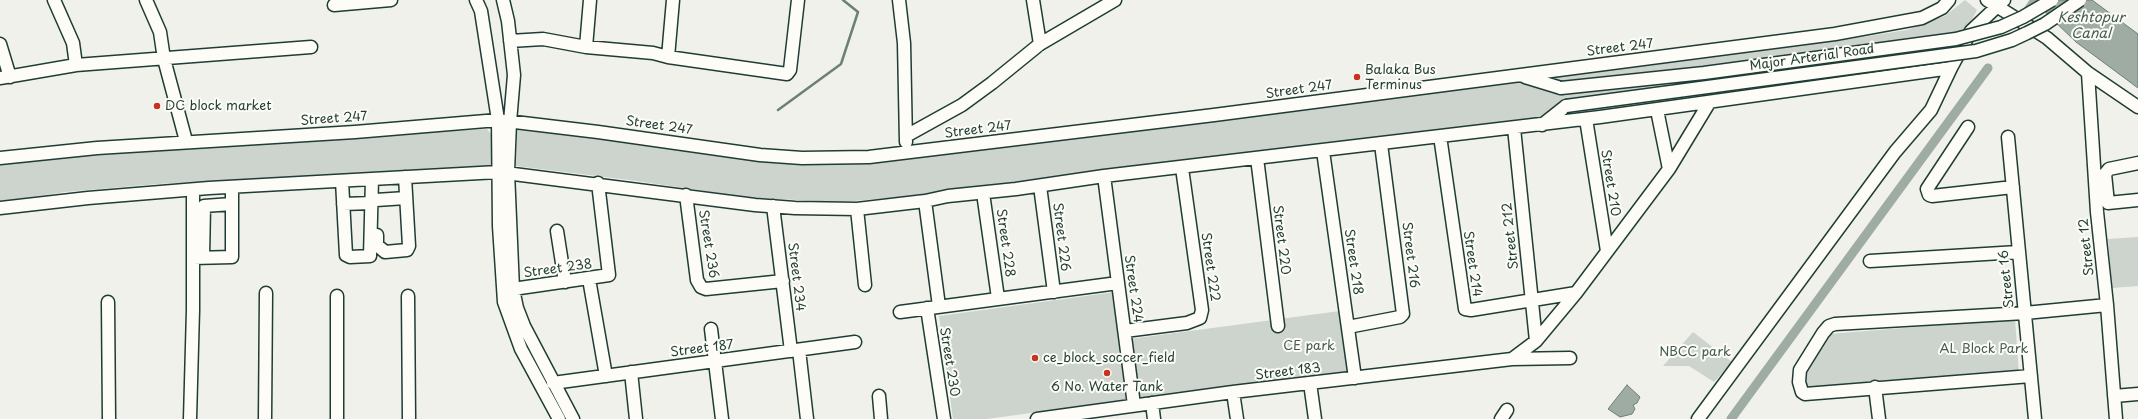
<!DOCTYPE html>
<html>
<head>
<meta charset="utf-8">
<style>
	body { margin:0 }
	canvas { display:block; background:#f0f1eb }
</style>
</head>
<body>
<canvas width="2138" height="419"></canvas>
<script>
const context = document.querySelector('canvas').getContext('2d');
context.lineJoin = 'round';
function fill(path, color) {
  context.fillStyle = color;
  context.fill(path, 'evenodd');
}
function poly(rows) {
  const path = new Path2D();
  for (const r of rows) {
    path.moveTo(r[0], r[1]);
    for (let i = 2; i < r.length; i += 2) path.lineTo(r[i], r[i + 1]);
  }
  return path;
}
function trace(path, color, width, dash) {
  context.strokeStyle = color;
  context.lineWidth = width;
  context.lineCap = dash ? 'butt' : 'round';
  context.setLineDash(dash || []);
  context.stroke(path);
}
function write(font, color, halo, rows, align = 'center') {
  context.font = font + ' "Playpen Sans",sans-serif';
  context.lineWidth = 4;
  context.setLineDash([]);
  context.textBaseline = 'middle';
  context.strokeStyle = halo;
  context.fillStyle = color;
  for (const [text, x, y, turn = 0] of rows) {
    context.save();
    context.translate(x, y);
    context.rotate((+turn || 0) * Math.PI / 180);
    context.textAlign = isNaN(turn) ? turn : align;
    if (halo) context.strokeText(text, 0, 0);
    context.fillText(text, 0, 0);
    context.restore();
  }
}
const green = poly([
	[1965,0,1977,10,1969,25,1942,54,1927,64,1722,96,899,197,842,202,753,198,629,180,516,166,517,130,637,141,784,162,838,163,892,161,1837,41,1907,30,1945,16],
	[487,129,491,134,492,166,157,184,65,192,0,202,0,164,52,157,272,141],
	[2138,237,2138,286,2112,288,2108,239],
	[1115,292,1130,400,986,419,953,419,939,316],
	[1340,311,1348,372,1139,398,1130,339],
	[2015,319,2019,374,1807,389,1804,372,1829,334],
	[1693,332,1732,362,1714,382,1689,366,1663,366]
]);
const water = poly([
	[2037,0,2092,0,2138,34,2138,88,2076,42,2048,15,2037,0],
	[1627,385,1640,397,1637,403,1633,405,1635,409,1632,414,1620,417,1608,409,1627,385]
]);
const stream = poly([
	[778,110,841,64,858,12,843,0]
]);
const canal = poly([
	[2026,13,2035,0],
	[1731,419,1988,68]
]);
const minor = poly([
	[54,0,73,43,76,65],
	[146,0,160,32,164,59,186,141],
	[476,0,481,11,498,120,499,226,504,302,521,349,559,419],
	[503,0,508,21,514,75,510,122,508,172,513,289,517,308,524,326,573,419],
	[899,0,904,43,906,142],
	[1033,0,1040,44],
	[1987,0,2047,38,2088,73,2138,107],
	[334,5,391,0],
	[510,41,543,39,586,47,653,53,668,57,787,74,790,70,798,0],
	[0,44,10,77],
	[586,47,590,0],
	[668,57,673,0],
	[2088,73,2097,212,2107,305,2116,419],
	[1525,77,1561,88],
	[0,78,76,65,311,47],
	[1657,110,1669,169],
	[1586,119,1607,251],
	[1542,125,1566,106],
	[1968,127,1927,189,1929,195,1932,196,2013,187],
	[1514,128,1536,341],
	[906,136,962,105,992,83,1040,44,1115,0],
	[1440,136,1465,309,1471,310,1576,293],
	[2008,137,2035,419],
	[1323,151,1355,378],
	[0,158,97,148,355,132,498,120,598,132,760,155,802,158,869,157,1214,115,1835,34,1922,18,1942,8,1949,0],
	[1257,158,1278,326],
	[2138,163,2109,169,2105,174,2108,203,2138,200],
	[1104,176,1134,405],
	[342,181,346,255,350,257,370,256,372,179],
	[1040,186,1054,292],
	[983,193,998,298],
	[686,195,697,280,701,287,706,289,783,281],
	[376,200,406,198],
	[925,201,939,306],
	[343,204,372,203],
	[773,206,791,351],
	[0,208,88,198,209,188,498,172,755,205,795,208,857,209,925,201,948,196,1016,189,1104,176,1600,117,1951,68,1971,31,2004,0],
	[857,209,865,285],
	[557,231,565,282],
	[377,235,377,245,385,252,407,250,409,246,405,177],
	[193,258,232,257,232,187],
	[203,258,204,206,232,204],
	[1870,261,2018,252],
	[589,279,606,376],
	[513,289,609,275,598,183],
	[408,296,409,419],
	[108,302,109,419],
	[927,308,944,419],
	[900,312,1118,283],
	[1348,327,1400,317,1403,314,1381,144],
	[711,329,722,419],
	[1125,331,1187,323,1200,318,1202,310,1182,168],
	[799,350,807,419],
	[1512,359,1570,358],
	[631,372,636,419],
	[2031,376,1805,394,1802,392,1799,382,1800,370,1823,333,1829,326,1835,324,2025,313,2107,305],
	[553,383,855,342],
	[1310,383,1315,419],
	[1875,387,1879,419],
	[1233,392,1237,419],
	[879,396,881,419],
	[2114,396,2138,394],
	[1152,403,1154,419],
	[190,419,193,310,193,190],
	[265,419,266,293],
	[337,419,337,296],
	[1037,419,1233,392,1512,359,1536,341,1576,293,1669,169,1709,103],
	[1501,419,1507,410],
	[1698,419,1895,152,1931,110,1951,68]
]);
const minorBridge = poly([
	[1561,88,1704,73,1956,39,2001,27,2023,17,2052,0],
	[1566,106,1976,51,2012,40,2027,33,2045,24,2080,0]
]);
const markers = [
	[1357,77,4,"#c8321e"],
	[157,106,4,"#c8321e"],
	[1035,358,4,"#c8321e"],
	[1107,373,4,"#c8321e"]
];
const streetNames = [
	["Street 247",1620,48,-7],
	["Major Arterial Road",1812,58,-8],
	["Street 247",1299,90,-8],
	["Street 247",334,119,-4],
	["Street 247",659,126,8],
	["Street 247",978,130,-7],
	["Street 210",1610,183,81],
	["Street 212",1511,236,-96],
	["Street 226",1061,237,83],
	["Street 220",1281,240,83],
	["Street 228",1005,243,82],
	["Street 236",708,244,81],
	["Street 12",2087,247,-96],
	["Street 216",1410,255,83],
	["Street 218",1353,262,82],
	["Street 214",1472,264,82],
	["Street 222",1210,267,82],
	["Street 238",558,269,-8],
	["Street 234",796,277,83],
	["Street 16",2007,279,-96],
	["Street 224",1133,289,82],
	["Street 187",702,349,-7],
	["Street 230",949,362,81],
	["Street 183",1288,372,-7]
];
const poiNames = [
	["Balaka Bus",1365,70],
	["Terminus",1365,85],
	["DC block market",165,106],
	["ce_block_soccer_field",1043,358],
	["6 No. Water Tank",1107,387,"center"]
];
const parkNames = [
	["CE park",1309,346],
	["AL Block Park",1984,349],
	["NBCC park",1695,352]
];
const waterNames = [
	["Keshtopur",2091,18],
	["Canal",2091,34]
];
fill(green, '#cdd3cd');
fill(water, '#9faca4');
trace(water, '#6c8077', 1);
trace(stream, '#6c8077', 2.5);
trace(canal, '#9faca4', 9);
trace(minor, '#1f3d34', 15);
trace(minor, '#fdfcf7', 12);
trace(minorBridge, '#1f3d34', 15, []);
trace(minorBridge, '#fdfcf7', 12);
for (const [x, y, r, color] of markers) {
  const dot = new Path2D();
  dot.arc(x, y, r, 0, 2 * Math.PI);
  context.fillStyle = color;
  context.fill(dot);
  trace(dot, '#fdfcf7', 1.5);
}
write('13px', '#1f3d34', '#fdfcf7', streetNames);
write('13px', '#1f3d34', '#fdfcf7', poiNames, 'left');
write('13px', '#425b53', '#fdfcf7', parkNames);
write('italic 14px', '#455e56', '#fdfcf7', waterNames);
</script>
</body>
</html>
